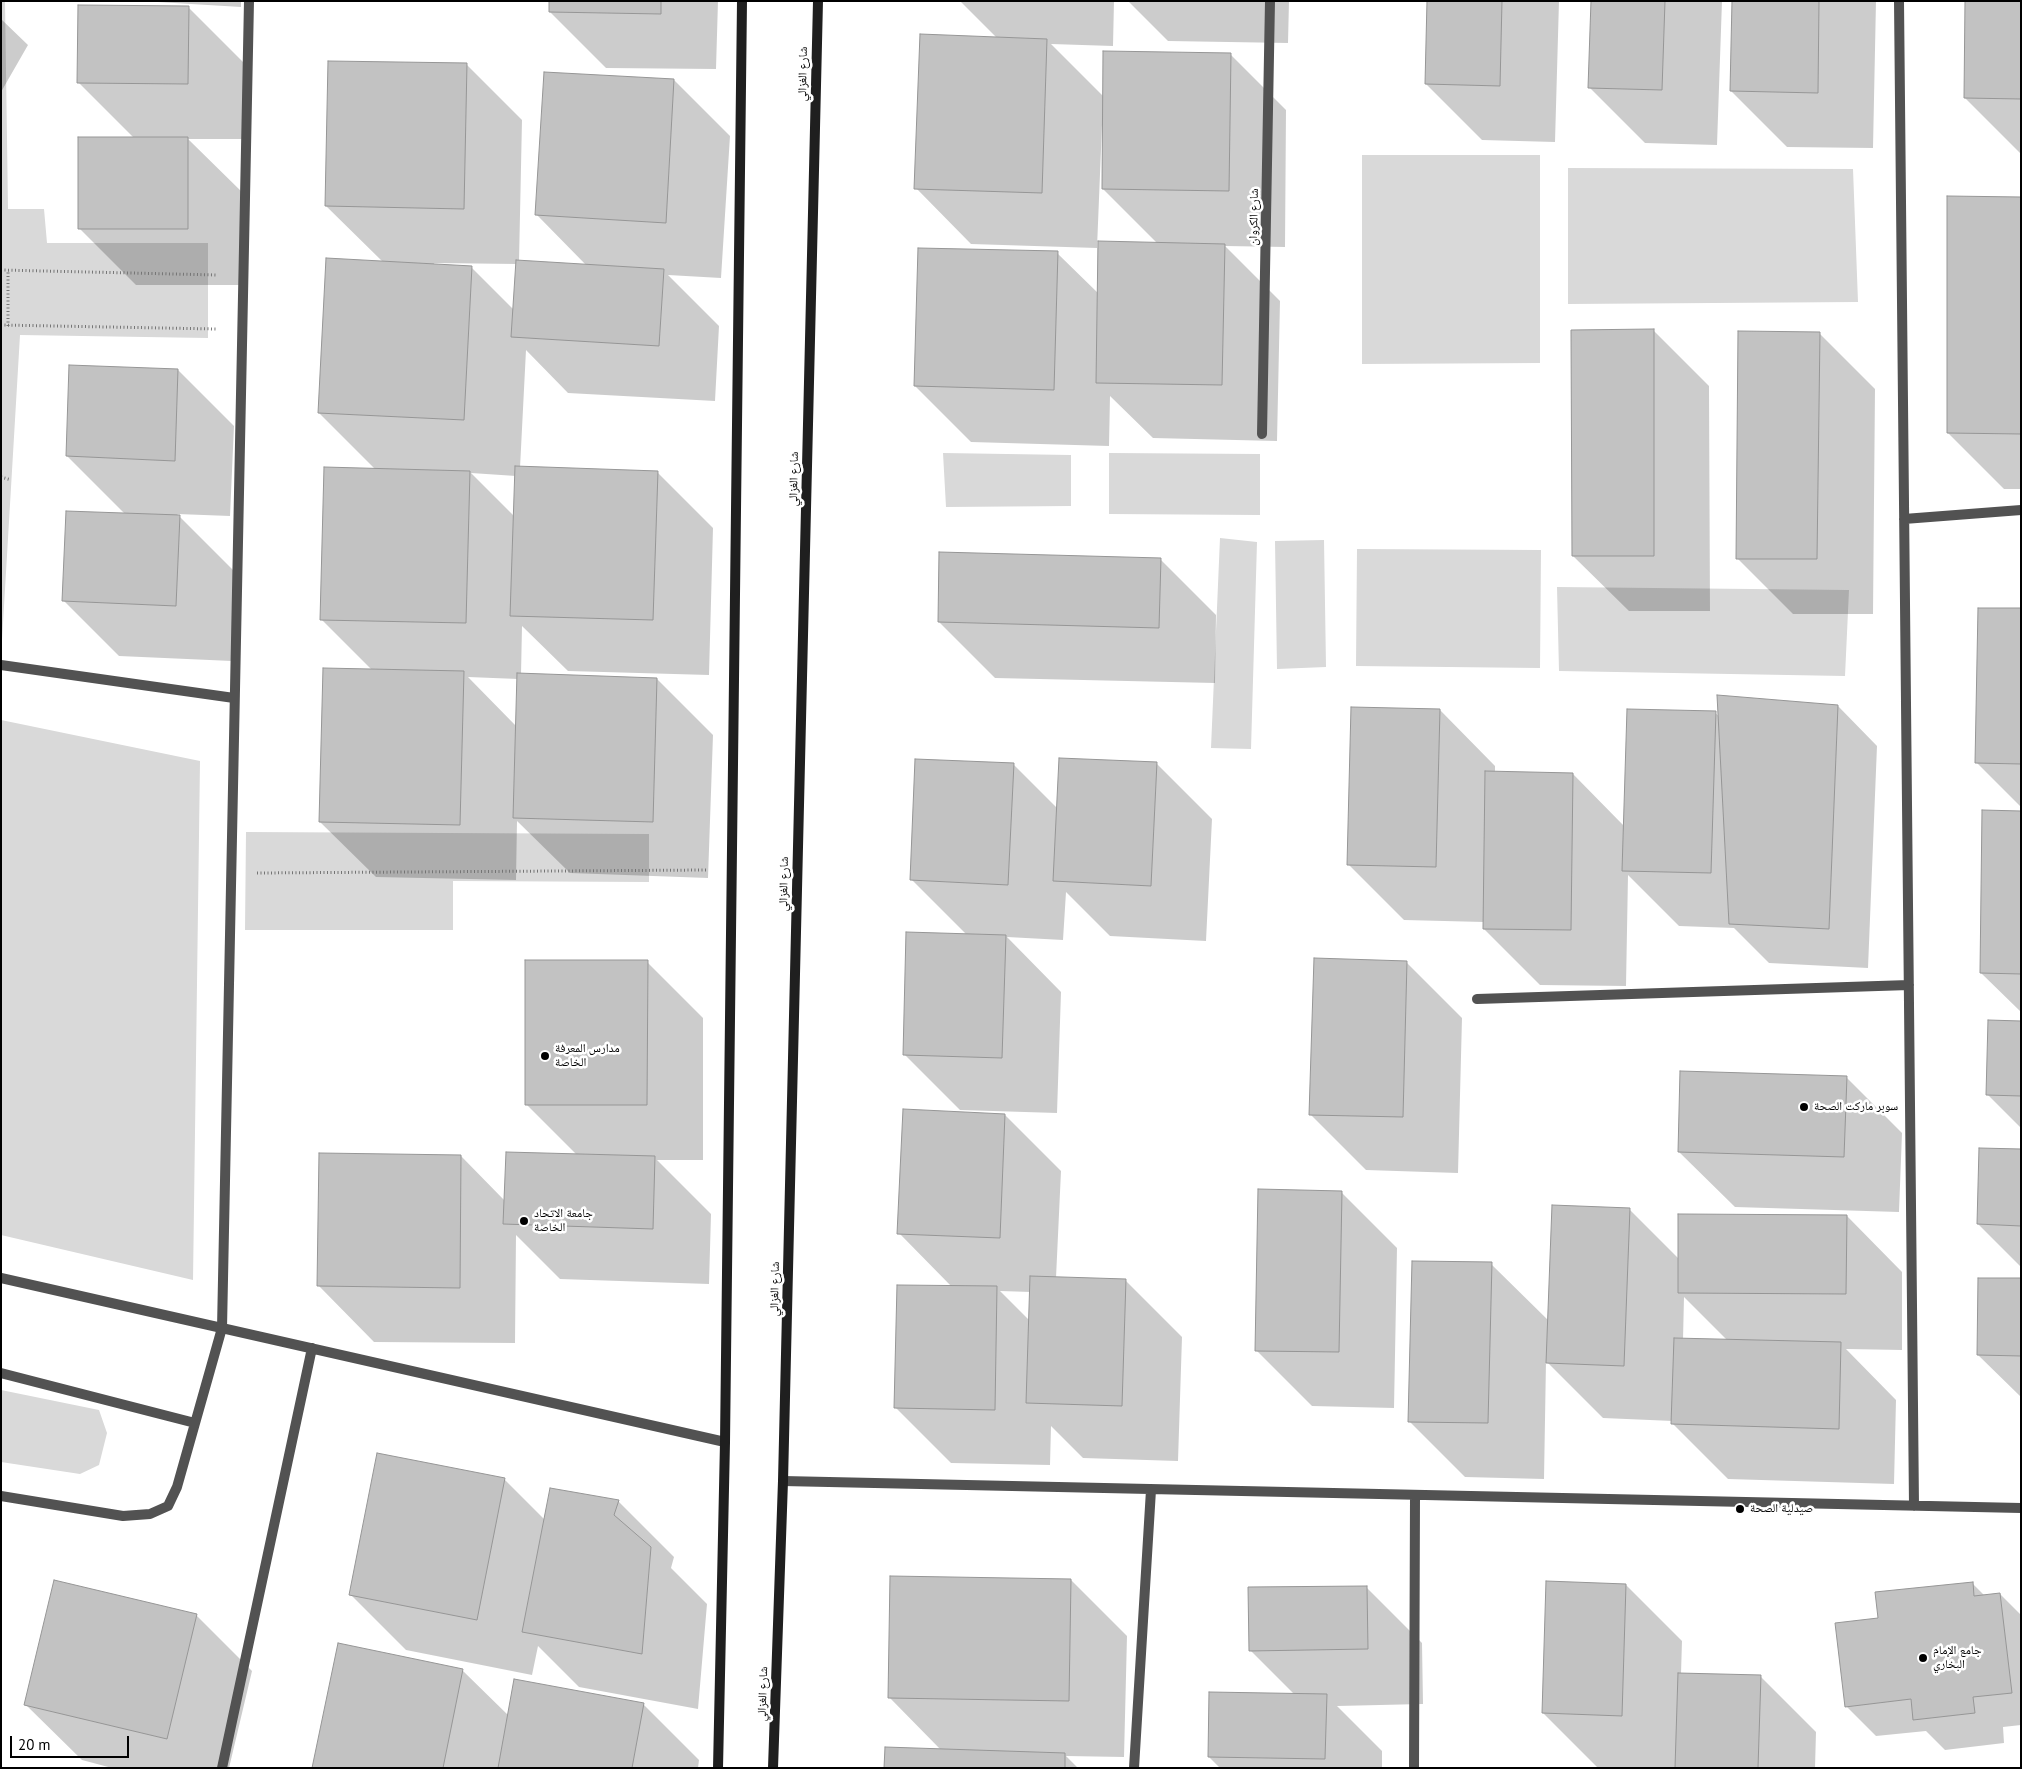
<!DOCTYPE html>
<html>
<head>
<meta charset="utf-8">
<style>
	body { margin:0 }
	#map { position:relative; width:2022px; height:1769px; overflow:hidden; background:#fff; font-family:"PT Sans",sans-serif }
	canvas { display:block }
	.frame { position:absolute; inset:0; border:2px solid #000; pointer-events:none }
	.scale { position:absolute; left:10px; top:1736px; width:119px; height:22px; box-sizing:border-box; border:2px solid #000; border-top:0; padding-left:6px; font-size:15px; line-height:18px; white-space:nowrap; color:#000; -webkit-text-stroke:4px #fff; paint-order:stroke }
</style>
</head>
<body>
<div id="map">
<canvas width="2022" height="1769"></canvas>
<div class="frame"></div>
<div class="scale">20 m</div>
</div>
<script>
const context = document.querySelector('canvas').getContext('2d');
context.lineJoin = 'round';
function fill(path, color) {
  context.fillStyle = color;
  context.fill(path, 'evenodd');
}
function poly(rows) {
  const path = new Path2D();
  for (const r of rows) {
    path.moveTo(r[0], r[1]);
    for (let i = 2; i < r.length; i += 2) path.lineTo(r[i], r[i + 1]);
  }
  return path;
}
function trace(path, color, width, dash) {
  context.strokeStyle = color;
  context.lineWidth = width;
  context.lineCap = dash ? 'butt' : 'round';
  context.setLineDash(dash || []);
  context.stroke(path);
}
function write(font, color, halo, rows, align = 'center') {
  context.font = font + ' "PT Sans","Noto Naskh Arabic",sans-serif';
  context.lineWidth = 5;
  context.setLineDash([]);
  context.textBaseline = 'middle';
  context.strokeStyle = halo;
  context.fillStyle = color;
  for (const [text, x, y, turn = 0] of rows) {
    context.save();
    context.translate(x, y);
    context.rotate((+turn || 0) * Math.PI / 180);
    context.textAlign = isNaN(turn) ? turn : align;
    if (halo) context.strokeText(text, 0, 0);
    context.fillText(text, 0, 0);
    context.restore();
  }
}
const green = poly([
	[1,1,5,1,8,209,44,209,47,243,208,243,208,338,20,335,2,640],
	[1362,155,1540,155,1540,363,1362,364],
	[1568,168,1853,169,1858,302,1568,304],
	[943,453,1071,455,1071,506,946,507],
	[1109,453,1260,454,1260,515,1109,514],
	[1220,538,1257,542,1251,749,1211,748],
	[1324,540,1326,667,1277,669,1275,541],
	[1357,549,1541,550,1540,668,1356,666],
	[1557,587,1849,590,1845,676,1559,671],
	[1,720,200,761,193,1280,1,1235],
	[246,832,649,834,649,882,453,881,453,930,245,930],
	[1,1390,99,1410,107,1433,99,1465,80,1474,1,1462]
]);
const shadow = poly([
	[141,1,241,1,241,7],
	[550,1,718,1,716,69,606,68,550,12],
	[960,1,1114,1,1113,46,1051,44,1104,97,1230,54,1286,110,1285,247,1225,246,1280,301,1277,441,1153,438,1110,396,1109,446,971,442,915,386,1057,253,1099,294,1158,244,1103,189,1104,125,1102,125,1097,248,971,244,916,188,997,38],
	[1128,1,1289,1,1288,43,1168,41],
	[1429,1,1559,1,1555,142,1482,140,1426,84],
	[1592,1,1722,1,1717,145,1645,143,1589,87],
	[1733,1,1876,1,1873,148,1787,147,1731,91],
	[2021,1,2021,154,1965,98],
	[188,7,244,63,244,139,188,139,244,194,243,285,136,285,80,229,134,138,78,82],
	[1,19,28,45,1,92],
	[466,64,522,120,519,262,587,266,537,215,674,80,730,136,721,278,668,275,719,326,715,401,568,393,526,350,520,468,657,472,713,528,709,675,568,671,522,626,521,675,657,679,713,735,708,878,570,873,517,821,516,880,376,877,320,822,373,671,321,619,376,470,319,413,383,262,326,206],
	[434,263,517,264,514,310,471,267,434,265],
	[471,473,516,476,515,517],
	[468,677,518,679,516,726],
	[2021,198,2021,489,2004,489,1948,433],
	[1653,330,1709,386,1710,611,1629,611,1573,556],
	[1819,333,1875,389,1873,614,1793,614,1737,558],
	[178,370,234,426,230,516,177,514,235,572,232,661,119,656,64,601,125,514,67,456],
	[1160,559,1216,615,1215,683,995,678,939,622],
	[2021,610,2021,807,1976,762],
	[1838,706,1877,746,1868,968,1769,963,1734,928,1679,926,1628,875,1626,986,1540,985,1484,929,1484,922,1404,920,1348,864,1440,710,1495,766,1495,773,1573,774,1624,826,1715,713,1719,716],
	[1157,764,1212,819,1206,941,1110,936,1066,892,1063,940,1007,937,1061,992,1057,1113,960,1110,904,1054,967,935,911,879,1014,765,1058,809],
	[2021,812,2021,1012,1981,973],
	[647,962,703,1018,703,1160,657,1160,711,1214,709,1284,560,1279,516,1235,515,1343,374,1342,319,1286,461,1156,505,1201,577,1155,526,1104],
	[1406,962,1462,1018,1458,1173,1366,1170,1310,1114],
	[2021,1022,2021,1128,1987,1094],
	[1846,1077,1902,1133,1899,1212,1735,1207,1679,1152],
	[1005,1115,1061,1171,1056,1278,1126,1281,1182,1337,1178,1461,1083,1458,1051,1426,1050,1465,951,1463,895,1407,952,1287,899,1233],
	[1000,1291,1031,1292,1030,1321],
	[2021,1151,2021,1267,1978,1224],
	[1341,1192,1397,1248,1394,1408,1312,1406,1256,1350],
	[1630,1210,1680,1260,1847,1216,1902,1272,1902,1350,1846,1349,1896,1400,1894,1484,1728,1479,1672,1423,1673,1421,1603,1418,1546,1361,1544,1479,1465,1477,1409,1421,1491,1264,1549,1321],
	[1684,1297,1728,1341,1683,1340],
	[2021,1279,2021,1397,1978,1355],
	[504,1479,545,1520,618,1501,674,1557,671,1568,707,1604,698,1709,579,1687,538,1646,532,1675,406,1650,350,1594],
	[1071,1580,1127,1636,1124,1757,1066,1756,1078,1768,886,1768,941,1750,889,1697],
	[1972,1583,1985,1596,2000,1594,2021,1615,2021,1725,2003,1727,2004,1743,1945,1750,1926,1731,1876,1736,1846,1706,1879,1619],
	[1626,1585,1682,1641,1681,1674,1760,1676,1816,1732,1815,1768,1598,1768,1543,1713],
	[1366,1587,1422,1643,1423,1704,1337,1706,1382,1751,1382,1768,1220,1768,1209,1757,1295,1695,1250,1650],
	[196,1615,252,1671,229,1768,112,1768,82,1760,26,1705],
	[462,1670,509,1716,643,1704,699,1760,698,1768,313,1768]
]);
const building = poly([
	[549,1,661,1,661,14,549,12,549,1],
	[1427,1,1502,1,1500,86,1425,84,1427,1],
	[1591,1,1665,1,1662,90,1588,88,1591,1],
	[1732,1,1819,1,1818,93,1730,91,1732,1],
	[1965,1,2021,1,2021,99,1964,98,1965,1],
	[78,5,189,6,188,84,77,83,78,5],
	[920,34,1047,39,1042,193,914,189,920,34],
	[1103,51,1231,53,1229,191,1102,189,1103,51],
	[328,61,467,63,464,209,325,206,328,61],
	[544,72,674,79,666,223,535,215,544,72],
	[78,137,188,137,188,229,78,229,78,137],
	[1947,196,2021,197,2021,434,1947,433,1947,196],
	[1098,241,1225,244,1222,385,1096,383,1098,241],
	[918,248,1058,251,1054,390,914,386,918,248],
	[326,258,472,266,464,420,318,413,326,258],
	[516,260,664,269,659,346,511,337,516,260],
	[1654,329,1654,556,1572,556,1571,330,1654,329],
	[1738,331,1820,332,1817,559,1736,559,1738,331],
	[69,365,178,369,175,461,66,456,69,365],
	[515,466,658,471,653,620,510,616,515,466],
	[324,467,470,471,466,623,320,620,324,467],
	[66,511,180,515,176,606,62,601,66,511],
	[939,552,1161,558,1159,628,938,622,939,552],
	[1978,608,2021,608,2021,764,1975,763,1978,608],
	[323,668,464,671,460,825,319,822,323,668],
	[517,673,657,678,653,822,513,818,517,673],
	[1717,695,1838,705,1829,929,1729,924,1717,695],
	[1351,707,1440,709,1436,867,1347,865,1351,707],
	[1627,709,1716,711,1711,873,1622,871,1627,709],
	[1059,758,1157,762,1151,886,1053,881,1059,758],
	[915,759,1014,763,1008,885,910,880,915,759],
	[1485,771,1573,773,1571,930,1483,929,1485,771],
	[1982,810,2021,811,2021,974,1980,973,1982,810],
	[906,932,1006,935,1002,1058,903,1055,906,932],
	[1314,958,1407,961,1403,1117,1309,1115,1314,958],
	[525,960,648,960,647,1105,525,1105,525,960],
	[1988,1020,2021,1021,2021,1096,1986,1095,1988,1020],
	[1680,1071,1847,1076,1844,1157,1678,1152,1680,1071],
	[903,1109,1005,1114,1000,1238,897,1234,903,1109],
	[1979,1148,2021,1149,2021,1226,1977,1224,1979,1148],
	[506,1152,655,1156,653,1229,503,1224,506,1152],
	[319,1153,461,1155,460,1288,317,1286,319,1153],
	[1258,1189,1342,1191,1339,1352,1255,1351,1258,1189],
	[1552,1205,1630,1208,1624,1366,1546,1363,1552,1205],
	[1678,1214,1847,1215,1846,1294,1678,1293,1678,1214],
	[1412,1261,1492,1262,1488,1423,1408,1422,1412,1261],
	[1030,1276,1126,1279,1122,1406,1026,1403,1030,1276],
	[1978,1278,2021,1278,2021,1356,1977,1355,1978,1278],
	[897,1285,997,1286,995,1410,894,1408,897,1285],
	[1674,1338,1841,1342,1839,1429,1671,1424,1674,1338],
	[377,1453,505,1478,477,1620,349,1595,377,1453],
	[550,1488,619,1500,614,1515,651,1547,642,1654,522,1632,550,1488],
	[890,1576,1071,1579,1069,1701,888,1698,890,1576],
	[54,1580,197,1614,167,1739,24,1705,54,1580],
	[1546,1581,1626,1584,1622,1716,1542,1713,1546,1581],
	[1973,1582,1974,1596,2000,1593,2012,1693,1973,1697,1975,1713,1913,1720,1911,1699,1845,1707,1835,1623,1878,1618,1875,1592,1973,1582],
	[1367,1586,1368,1649,1249,1651,1248,1587,1367,1586],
	[338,1643,463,1669,443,1768,312,1768,338,1643],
	[1678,1673,1761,1675,1758,1768,1675,1768,1678,1673],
	[514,1679,644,1703,632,1768,498,1768,514,1679],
	[1209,1692,1327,1694,1325,1759,1208,1757,1209,1692],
	[885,1747,1065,1753,1065,1768,884,1768,885,1747]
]);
const path = poly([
	[1,270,217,275],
	[1,325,216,329],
	[8,326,8,270],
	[1,477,11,480],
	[257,873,706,870]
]);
const lane = poly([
	[1,1373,195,1423],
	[1,1496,123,1516,150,1514,168,1506,177,1487,222,1328]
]);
const street = poly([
	[1899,1,1914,1506],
	[1262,434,1270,1],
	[1904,519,2021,510],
	[1,665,234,698],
	[1477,999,1909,985],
	[1,1278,725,1442],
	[222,1328,249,1],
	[783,1481,2021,1508],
	[222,1768,312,1348],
	[1134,1768,1151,1490],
	[1414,1768,1415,1496]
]);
const secondary = poly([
	[718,1768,725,1442,742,1],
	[773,1768,783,1481,818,1]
]);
const markers = [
	[545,1056,5,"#000"],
	[1804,1107,5,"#000"],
	[524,1221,5,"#000"],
	[1740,1509,5,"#000"],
	[1923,1658,5,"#000"]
];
const streetNames = [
	["شارع الغزالي",803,74,-89],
	["شارع الكروان",1254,217,-89],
	["شارع الغزالي",794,479,-89],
	["شارع الغزالي",784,884,-89],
	["شارع الغزالي",775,1289,-89],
	["شارع الغزالي",763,1694,-88]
];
const poiNames = [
	["مدارس المعرفة",555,1049],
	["الخاصة",555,1063],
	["سوبر ماركت الصحة",1814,1107],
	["جامعة الاتحاد",534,1214],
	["الخاصة",534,1228],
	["صيدلية الصحة",1750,1509],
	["جامع الإمام",1933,1651],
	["البخاري",1933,1665]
];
fill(green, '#d9d9d9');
fill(shadow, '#0003');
fill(building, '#c2c2c2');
trace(building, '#969696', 1);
trace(path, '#747474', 3, [1, 2.5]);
trace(lane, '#525252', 10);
trace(street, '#525252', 10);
trace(secondary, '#1f1f1f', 10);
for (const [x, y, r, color] of markers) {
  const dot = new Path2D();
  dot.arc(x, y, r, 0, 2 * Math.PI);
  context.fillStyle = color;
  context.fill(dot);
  trace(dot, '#fff', 2);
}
write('12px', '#000', '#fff', streetNames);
write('12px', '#000', '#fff', poiNames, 'left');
</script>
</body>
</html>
